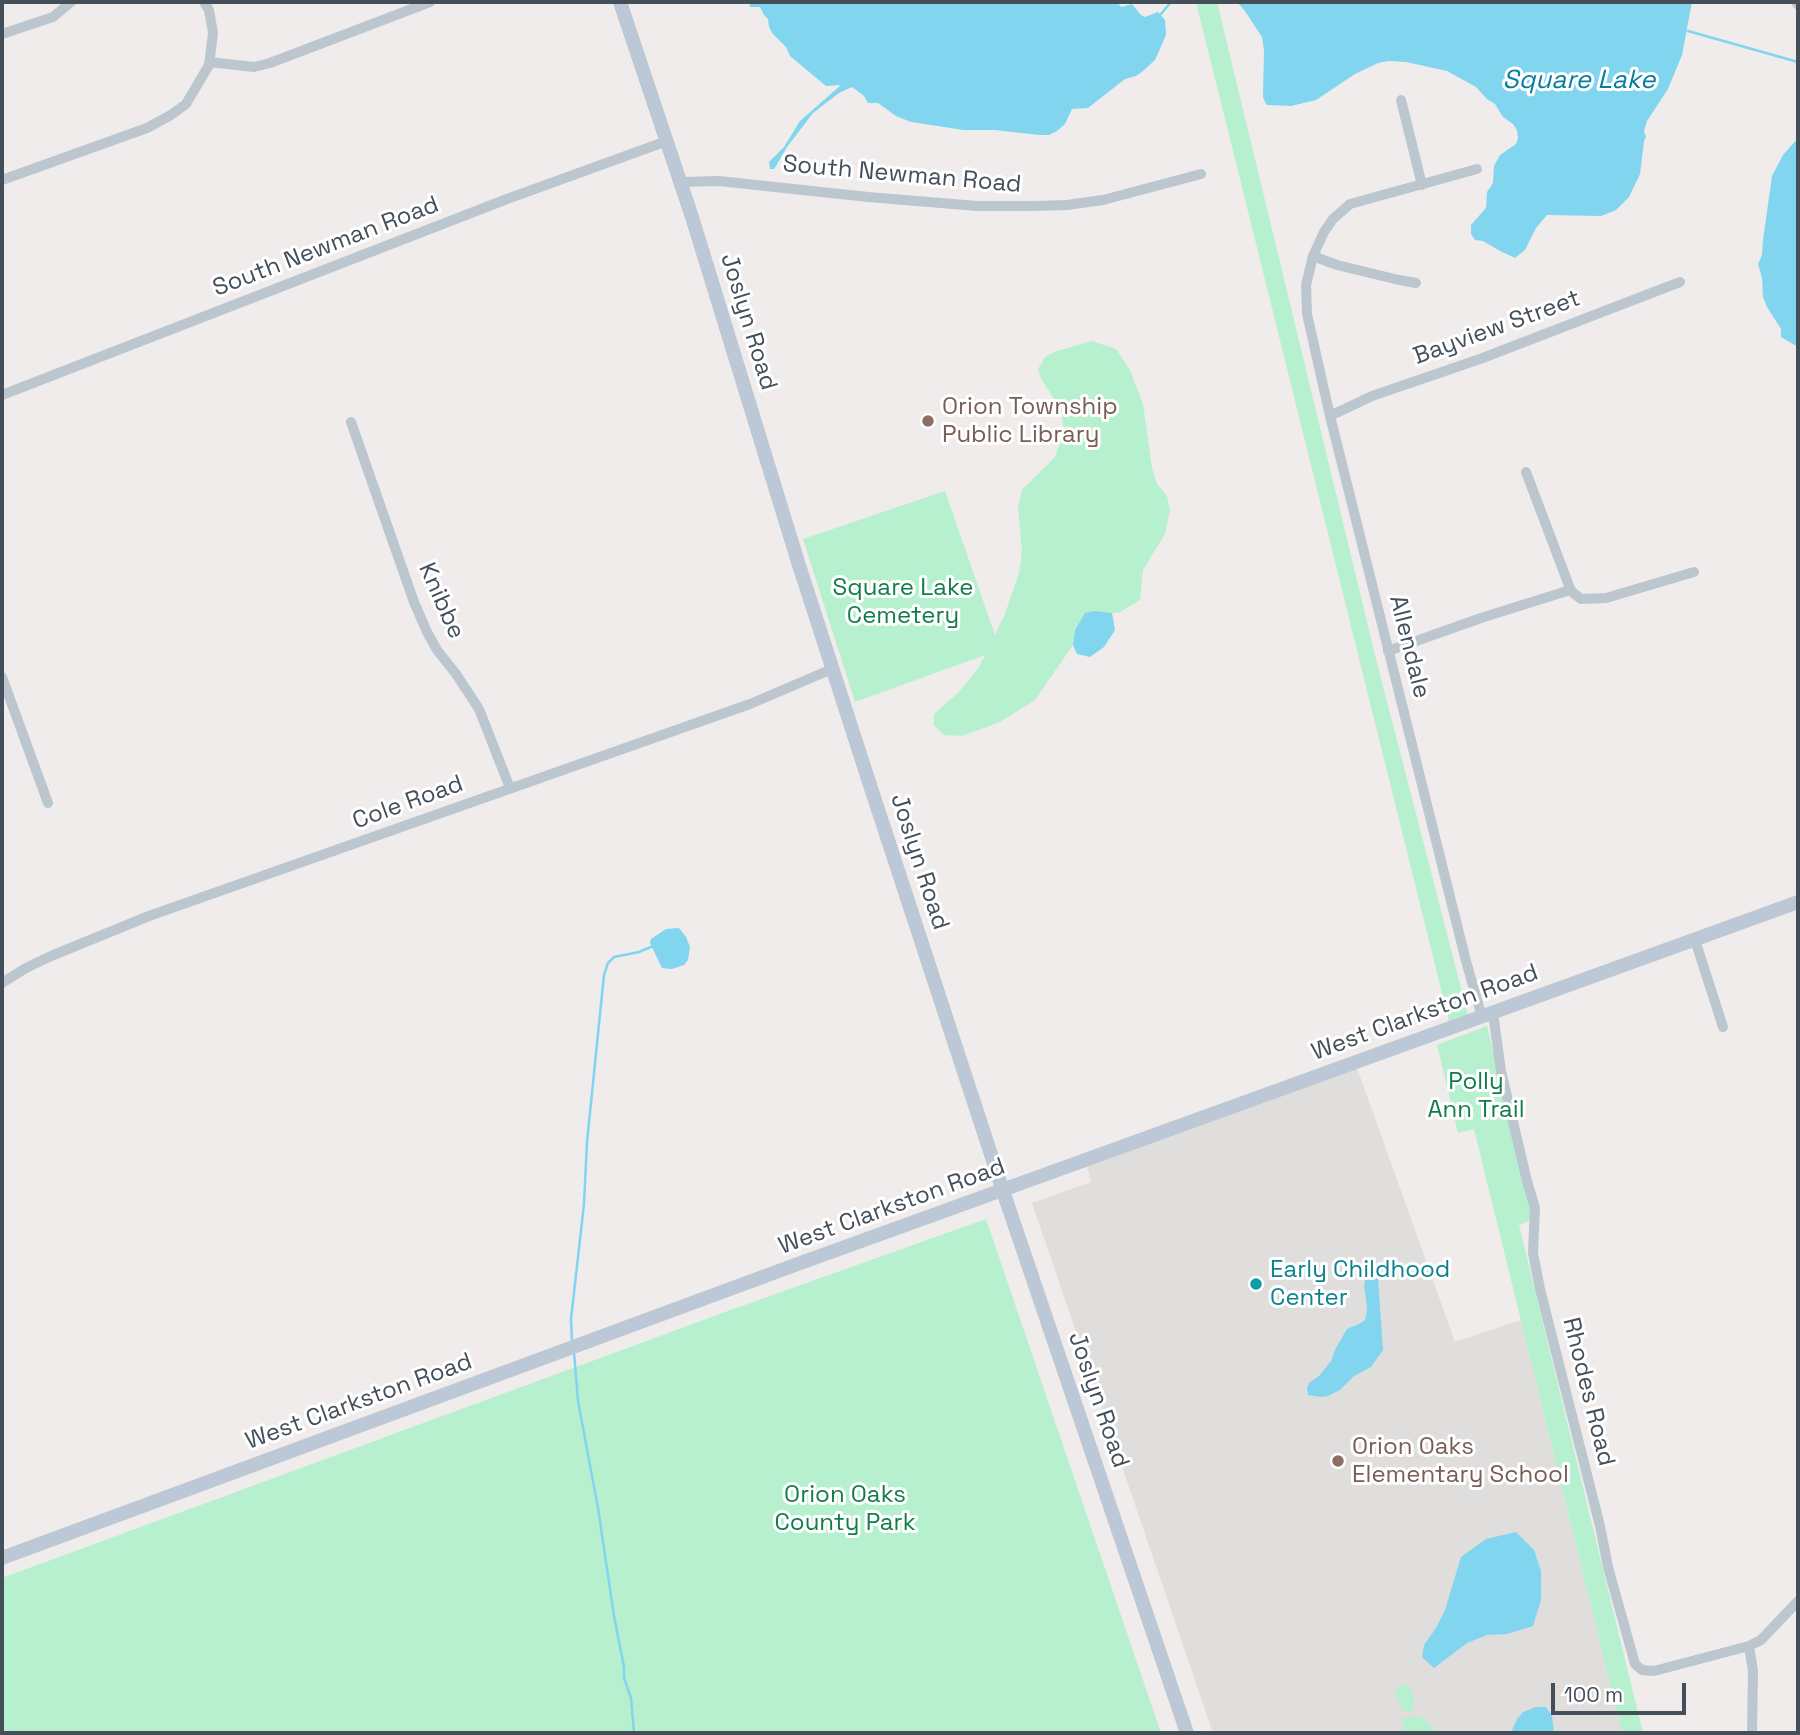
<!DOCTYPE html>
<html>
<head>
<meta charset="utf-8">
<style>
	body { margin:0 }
	#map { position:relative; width:1800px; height:1735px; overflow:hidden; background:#efeceb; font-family:"Space Grotesk",sans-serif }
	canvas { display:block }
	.frame { position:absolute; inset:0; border:4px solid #444f5a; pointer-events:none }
	.scale { position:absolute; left:1551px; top:1683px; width:135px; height:32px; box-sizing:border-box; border:4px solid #444f5a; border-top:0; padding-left:9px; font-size:21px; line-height:24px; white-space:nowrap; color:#444f5a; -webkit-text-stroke:5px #fff; paint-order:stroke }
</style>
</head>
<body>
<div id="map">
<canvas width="1800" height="1735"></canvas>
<div class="frame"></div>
<div class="scale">100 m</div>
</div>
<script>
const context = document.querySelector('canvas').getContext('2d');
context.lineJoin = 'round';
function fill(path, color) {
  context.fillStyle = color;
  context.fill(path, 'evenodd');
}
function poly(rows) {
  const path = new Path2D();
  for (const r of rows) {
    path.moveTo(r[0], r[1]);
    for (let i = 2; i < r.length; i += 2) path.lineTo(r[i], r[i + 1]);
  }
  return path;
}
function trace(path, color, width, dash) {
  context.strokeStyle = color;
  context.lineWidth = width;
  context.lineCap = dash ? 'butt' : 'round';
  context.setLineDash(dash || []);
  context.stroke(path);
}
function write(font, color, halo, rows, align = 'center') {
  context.font = font + ' "Space Grotesk",sans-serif';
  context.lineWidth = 6;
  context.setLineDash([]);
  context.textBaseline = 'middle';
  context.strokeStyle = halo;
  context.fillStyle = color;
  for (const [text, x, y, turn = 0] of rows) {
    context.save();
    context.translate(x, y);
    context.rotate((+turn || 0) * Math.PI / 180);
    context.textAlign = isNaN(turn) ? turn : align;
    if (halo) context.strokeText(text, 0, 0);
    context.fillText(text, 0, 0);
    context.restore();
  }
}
const education = poly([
	[1357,1068,1455,1342,1521,1320,1622,1733,1213,1733,1032,1203,1091,1182,1087,1166]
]);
const green = poly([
	[1196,2,1217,2,1377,663,1468,1015,1449,1021],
	[1092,341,1116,349,1130,370,1143,404,1152,468,1157,484,1167,496,1170,510,1165,534,1143,570,1140,600,1120,612,1112,613,1095,611,1075,630,1073,645,1035,700,1000,722,962,736,944,735,934,725,934,714,959,692,979,667,985,655,855,702,803,539,945,491,995,635,1005,614,1019,573,1022,551,1018,508,1022,490,1055,457,1064,431,1061,409,1041,379,1038,369,1045,357,1057,351],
	[1487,1026,1534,1219,1519,1225,1643,1733,1622,1733,1474,1129,1458,1133,1437,1045],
	[986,1219,1161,1733,2,1733,2,1578,728,1311],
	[1408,1684,1413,1694,1414,1702,1412,1711,1406,1712,1401,1708,1394,1692,1397,1688],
	[1411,1716,1423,1718,1432,1727,1434,1733,1404,1733,1402,1719]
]);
const water = poly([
	[749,2,1115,2,1122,7,1132,4,1141,15,1145,17,1158,12,1165,20,1166,35,1155,60,1143,71,1136,76,1125,79,1088,108,1072,109,1065,124,1057,131,1049,135,1040,135,995,130,964,130,911,122,896,116,878,103,868,103,864,96,852,87,839,93,813,113,787,147,776,166,774,169,770,169,769,162,784,147,800,121,841,85,826,86,790,56,786,47,772,33,769,27,768,19,764,15,760,7,750,7],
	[1237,2,1692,2,1682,55,1668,89,1647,121,1644,131,1646,137,1644,141,1640,174,1629,197,1616,210,1601,216,1547,215,1536,228,1525,250,1515,258,1500,251,1483,241,1475,240,1471,234,1471,225,1486,208,1487,192,1493,183,1494,166,1500,155,1516,144,1518,138,1517,130,1513,124,1503,117,1495,104,1487,99,1476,87,1447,71,1406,62,1388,61,1378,63,1355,74,1316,100,1291,106,1268,105,1266,104,1263,97,1264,50,1262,37,1245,11],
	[1798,138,1798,347,1781,337,1781,329,1767,307,1763,297,1762,278,1758,264,1762,255,1763,240,1772,176,1783,155],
	[1095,611,1112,613,1115,630,1104,647,1090,657,1077,654,1073,645,1075,630,1085,613],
	[679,928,686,937,690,947,688,960,684,965,672,969,662,968,650,943,651,939,666,929],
	[1371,1264,1376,1269,1378,1278,1383,1350,1371,1367,1354,1376,1340,1390,1328,1396,1321,1397,1308,1395,1307,1389,1309,1383,1319,1376,1331,1361,1336,1348,1347,1329,1359,1324,1364,1321,1366,1317,1367,1307,1364,1286,1366,1275,1366,1266],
	[1516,1532,1534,1550,1541,1571,1541,1600,1533,1626,1507,1634,1487,1635,1467,1643,1434,1668,1422,1657,1424,1645,1436,1628,1445,1610,1461,1557,1486,1539],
	[1536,1707,1546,1707,1552,1716,1554,1733,1511,1733,1517,1719,1523,1712]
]);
const stream = poly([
	[1161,14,1171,2],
	[1688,31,1798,62],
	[572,1342,571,1319,584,1204,587,1142,604,975,608,963,614,957,639,952,653,946],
	[574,1352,578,1401,598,1508,614,1616,624,1667,624,1678,631,1698,634,1733]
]);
const street = poly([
	[1797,4,1798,2],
	[2,34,53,17,71,2],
	[209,62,254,67,270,63,430,2],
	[1401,100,1422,185],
	[1477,169,1350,204,1333,219,1324,232,1313,256,1306,285,1307,314,1330,416,1466,961,1482,1017],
	[2,180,147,128,171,115,186,104,209,65,213,33,209,10,204,2],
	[680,182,719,181,868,197,977,206,1035,206,1067,205,1103,200,1201,174],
	[1313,256,1337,265,1399,280,1416,283],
	[2,395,507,199,667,141],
	[1330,416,1372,396,1480,359,1680,282],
	[351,422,414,602,427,632,437,650,456,674,479,709,510,788],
	[1526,472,1571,591],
	[1388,651,1481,618,1567,591,1571,591,1581,599,1606,598,1694,572],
	[2,677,48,803],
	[1695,940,1723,1027],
	[2,983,26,968,51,956,149,916,750,704,832,669],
	[1493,1013,1501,1071,1527,1181,1535,1208,1533,1253,1540,1289,1600,1526,1608,1567,1635,1664,1642,1670,1654,1671,1749,1646,1761,1640,1798,1601],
	[1749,1646,1753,1671,1752,1733]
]);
const secondary = poly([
	[620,2,692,217,798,562,870,785,1003,1191,1187,1733],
	[2,1558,795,1265,1798,902]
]);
const markers = [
	[928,421,7,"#8d6e63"],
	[1256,1284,7,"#0f9aa8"],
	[1338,1461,7,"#8d6e63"]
];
const streetNames = [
	["South Newman Road",902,175,5],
	["South Newman Road",326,247,-21],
	["Joslyn Road",748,322,73],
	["Bayview Street",1497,328,-20],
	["Knibbe",441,601,66],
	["Allendale",1409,647,76],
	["Cole Road",408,803,-20],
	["Joslyn Road",919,862,72],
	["West Clarkston Road",1425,1013,-20],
	["West Clarkston Road",892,1207,-20],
	["Rhodes Road",1588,1392,76],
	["Joslyn Road",1098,1400,71],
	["West Clarkston Road",359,1402,-20]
];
const educationNames = [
	["Orion Township",942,407],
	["Public Library",942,435],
	["Orion Oaks",1352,1447],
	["Elementary School",1352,1475]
];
const parkNames = [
	["Square Lake",903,588],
	["Cemetery",903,616],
	["Polly",1476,1082],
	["Ann Trail",1476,1110],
	["Orion Oaks",845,1495],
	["County Park",845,1523]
];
const cultureNames = [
	["Early Childhood",1270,1270],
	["Center",1270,1298]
];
const waterNames = [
	["Square Lake",1579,81]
];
fill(education, '#e0dddd');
fill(green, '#b7f0ce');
fill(water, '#82d5ee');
trace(stream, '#82d5ee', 2.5);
trace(street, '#bcc6cf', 10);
trace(secondary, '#bdc8d6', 14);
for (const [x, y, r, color] of markers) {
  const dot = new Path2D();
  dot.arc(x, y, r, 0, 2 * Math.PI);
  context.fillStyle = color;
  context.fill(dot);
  trace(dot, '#fff', 2.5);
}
write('24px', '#444f5a', '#fff', streetNames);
write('24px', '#785e54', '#fff', educationNames, 'left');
write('24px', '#137c4b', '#fff', parkNames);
write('24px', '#0d838f', '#fff', cultureNames, 'left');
write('italic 26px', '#087da1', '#fff', waterNames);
</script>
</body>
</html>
